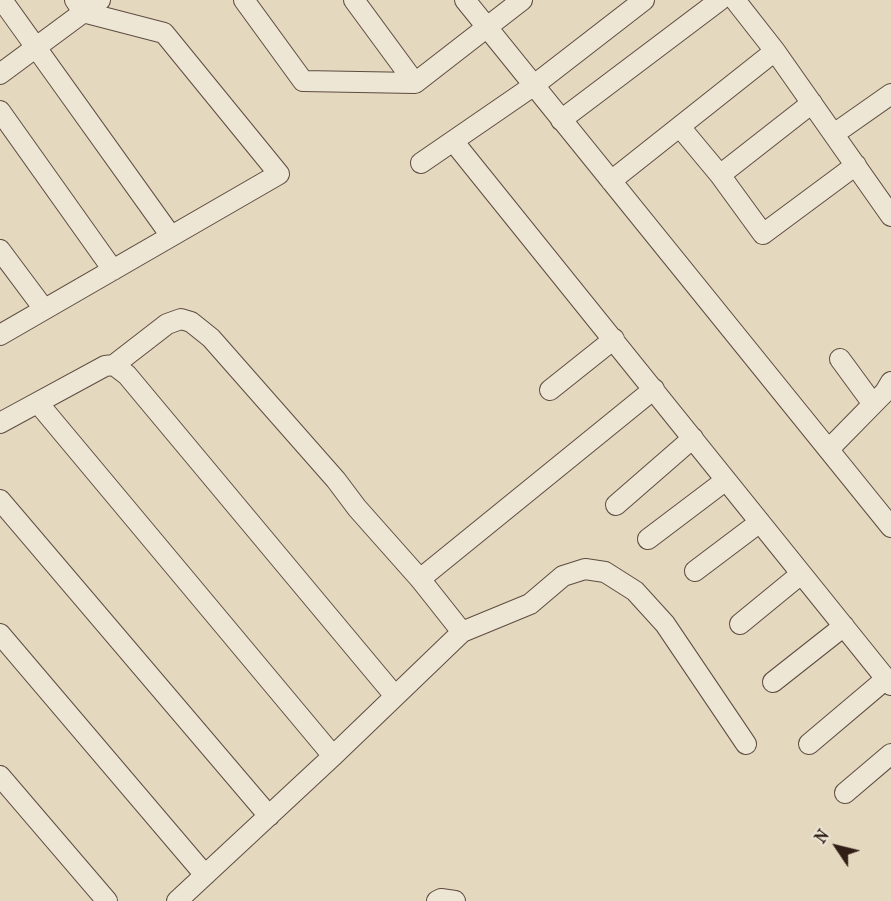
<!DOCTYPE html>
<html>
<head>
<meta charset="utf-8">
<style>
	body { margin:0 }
	#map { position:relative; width:891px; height:901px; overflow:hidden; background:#e4d8bf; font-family:"IM FELL French Canon",serif }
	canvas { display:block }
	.north { position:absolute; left:807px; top:817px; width:60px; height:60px; -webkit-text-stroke:4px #ede6d5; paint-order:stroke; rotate:305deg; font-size:16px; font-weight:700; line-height:24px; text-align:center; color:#311e15 }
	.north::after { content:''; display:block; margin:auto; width:21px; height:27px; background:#311e15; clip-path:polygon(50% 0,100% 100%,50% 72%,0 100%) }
</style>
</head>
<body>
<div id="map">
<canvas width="891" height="901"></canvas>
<div class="north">N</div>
</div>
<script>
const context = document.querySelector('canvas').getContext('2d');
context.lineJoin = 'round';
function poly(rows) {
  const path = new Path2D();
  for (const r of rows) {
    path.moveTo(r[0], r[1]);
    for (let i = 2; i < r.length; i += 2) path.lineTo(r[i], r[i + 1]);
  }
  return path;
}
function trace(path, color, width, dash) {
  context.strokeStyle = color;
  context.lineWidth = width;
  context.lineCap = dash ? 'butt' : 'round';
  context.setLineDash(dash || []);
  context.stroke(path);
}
const minor = poly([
	[2,0,171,236],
	[244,0,303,81,415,83],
	[354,0,415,83,522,0],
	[465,0,891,527],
	[735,0,775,51,891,216],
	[0,74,100,0],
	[0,111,113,270],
	[561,120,720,0],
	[680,127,720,175,763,234,856,165],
	[834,134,891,94],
	[453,141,891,685],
	[421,163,533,86,644,0],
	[720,175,812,103],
	[611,181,775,51],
	[0,250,44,309],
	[0,335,279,174,164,33,83,12,75,0],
	[840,359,873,404],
	[114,365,167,324,181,319,191,322,211,338,336,480,357,508,420,579,462,632],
	[550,390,614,339],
	[38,403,333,756],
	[0,423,105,366,114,365,127,375,395,696],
	[829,449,885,392,891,382],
	[0,500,269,816],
	[616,505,693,438],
	[648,539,726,480],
	[695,571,760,522],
	[420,579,654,389],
	[740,624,801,574],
	[0,634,205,875],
	[773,682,844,626],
	[809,744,886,679],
	[0,776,107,901],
	[845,793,891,754],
	[177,901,333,756,462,632,530,604,563,576,585,569,605,572,635,591,665,624,746,744],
	[437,901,441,899,455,901]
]);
trace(minor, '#5e4c40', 22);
trace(minor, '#ede6d5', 20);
</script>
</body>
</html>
